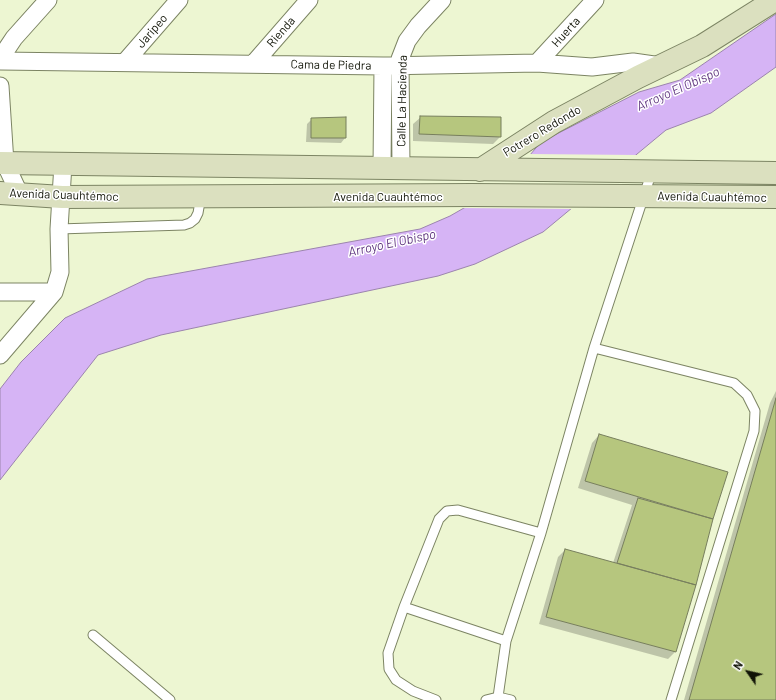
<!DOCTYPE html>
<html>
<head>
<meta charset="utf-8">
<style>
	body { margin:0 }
	#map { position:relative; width:776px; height:700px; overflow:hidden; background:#edf6d2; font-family:Barlow,sans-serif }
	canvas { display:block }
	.north { position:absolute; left:728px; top:652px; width:40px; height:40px; -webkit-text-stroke:3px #fff; paint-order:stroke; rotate:304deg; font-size:11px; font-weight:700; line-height:16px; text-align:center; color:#101306 }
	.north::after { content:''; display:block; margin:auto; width:14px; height:18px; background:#101306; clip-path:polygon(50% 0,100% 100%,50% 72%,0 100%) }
</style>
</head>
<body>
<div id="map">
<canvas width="776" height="700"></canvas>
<div class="north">N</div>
</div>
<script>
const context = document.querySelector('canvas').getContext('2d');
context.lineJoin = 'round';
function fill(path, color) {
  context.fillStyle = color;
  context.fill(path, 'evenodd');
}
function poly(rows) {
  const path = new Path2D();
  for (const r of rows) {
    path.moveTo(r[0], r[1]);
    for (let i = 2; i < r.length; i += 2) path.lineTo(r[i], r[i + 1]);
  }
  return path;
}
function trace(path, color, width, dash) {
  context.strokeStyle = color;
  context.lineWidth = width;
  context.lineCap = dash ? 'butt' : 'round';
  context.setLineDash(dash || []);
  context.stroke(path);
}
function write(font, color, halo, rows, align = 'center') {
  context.font = font + ' Barlow,sans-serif';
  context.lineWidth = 3;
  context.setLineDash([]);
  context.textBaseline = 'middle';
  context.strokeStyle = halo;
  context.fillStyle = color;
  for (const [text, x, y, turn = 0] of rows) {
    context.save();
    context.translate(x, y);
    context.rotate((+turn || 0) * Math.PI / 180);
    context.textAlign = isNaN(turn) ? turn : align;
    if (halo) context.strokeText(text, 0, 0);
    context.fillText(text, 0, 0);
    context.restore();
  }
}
const water = poly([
	[776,14,776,67,711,113,666,130,543,232,475,264,438,276,161,335,98,355,0,480,0,389,21,362,65,318,147,279,420,229,450,216,490,193,518,169,541,142,639,92,680,80,776,14]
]);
const pier = poly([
	[528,154,639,155,575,209,459,208,489,192,516,167]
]);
const shadow = poly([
	[421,117,500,137,493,144,413,141,413,124],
	[312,119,345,138,341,143,306,142,307,124],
	[776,391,775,700,684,700,770,403],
	[599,435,727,473,712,519,675,652,668,659,539,624,558,557,565,550,613,563,632,505,578,488,592,443]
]);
const building = poly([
	[420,116,501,117,501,137,419,134,420,116],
	[346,117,346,138,311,138,311,118,346,117],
	[776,398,776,700,689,700,776,398],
	[599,434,728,472,713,519,585,481,599,434],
	[638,498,713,519,696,585,617,563,638,498],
	[565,549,696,585,676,652,546,617,565,549]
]);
const lane = poly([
	[59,229,184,225,190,223,195,219,198,213,201,196],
	[594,348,734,383,747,395,755,411,754,431,671,700],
	[404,607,506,641],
	[93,635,170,700],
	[498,697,506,641,541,533,594,348,652,171],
	[436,700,413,691,396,680,389,669,388,653,404,607,439,519,447,511,458,510,541,533],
	[486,700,498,697,511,700]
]);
const street = poly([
	[0,59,14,38,48,0],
	[0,61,383,66,537,63,592,67,633,62,661,66],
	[125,62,179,0],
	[254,63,309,0],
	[537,63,595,0],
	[0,86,5,163,19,193],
	[382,168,383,66],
	[401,168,400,59,407,41,418,26,442,0],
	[0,292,54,292],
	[0,355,54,292,60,272,59,229,63,164]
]);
const secondary = poly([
	[0,163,776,173],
	[480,170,554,122,638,77,702,46,775,0],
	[0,193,62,197,472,195,776,197]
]);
const streetNames = [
	["Jaripeo",152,31,-49],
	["Rienda",281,32,-49],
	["Huerta",566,32,-48],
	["Cama de Piedra",331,65,1],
	["Calle La Hacienda",402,101,-89],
	["Potrero Redondo",542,131,-31],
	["Avenida Cuauhtémoc",64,195,2],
	["Avenida Cuauhtémoc",388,197],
	["Avenida Cuauhtémoc",712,197,1]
];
const waterNames = [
	["Arroyo El Obispo",678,89,-24],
	["Arroyo El Obispo",392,243,-12]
];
fill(water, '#d6b4f5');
trace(water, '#9b84ad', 1);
fill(pier, '#edf6d2');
fill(shadow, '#0003');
fill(building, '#b6c67e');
trace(building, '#777e5d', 1);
trace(lane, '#7c8463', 11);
trace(street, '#7c8463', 19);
trace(secondary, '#7c8463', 24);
trace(lane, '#fff', 9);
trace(street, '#fff', 17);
trace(secondary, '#dbe0bf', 22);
write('12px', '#101306', '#fff', streetNames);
write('italic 13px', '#603680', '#fff', waterNames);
</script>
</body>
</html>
